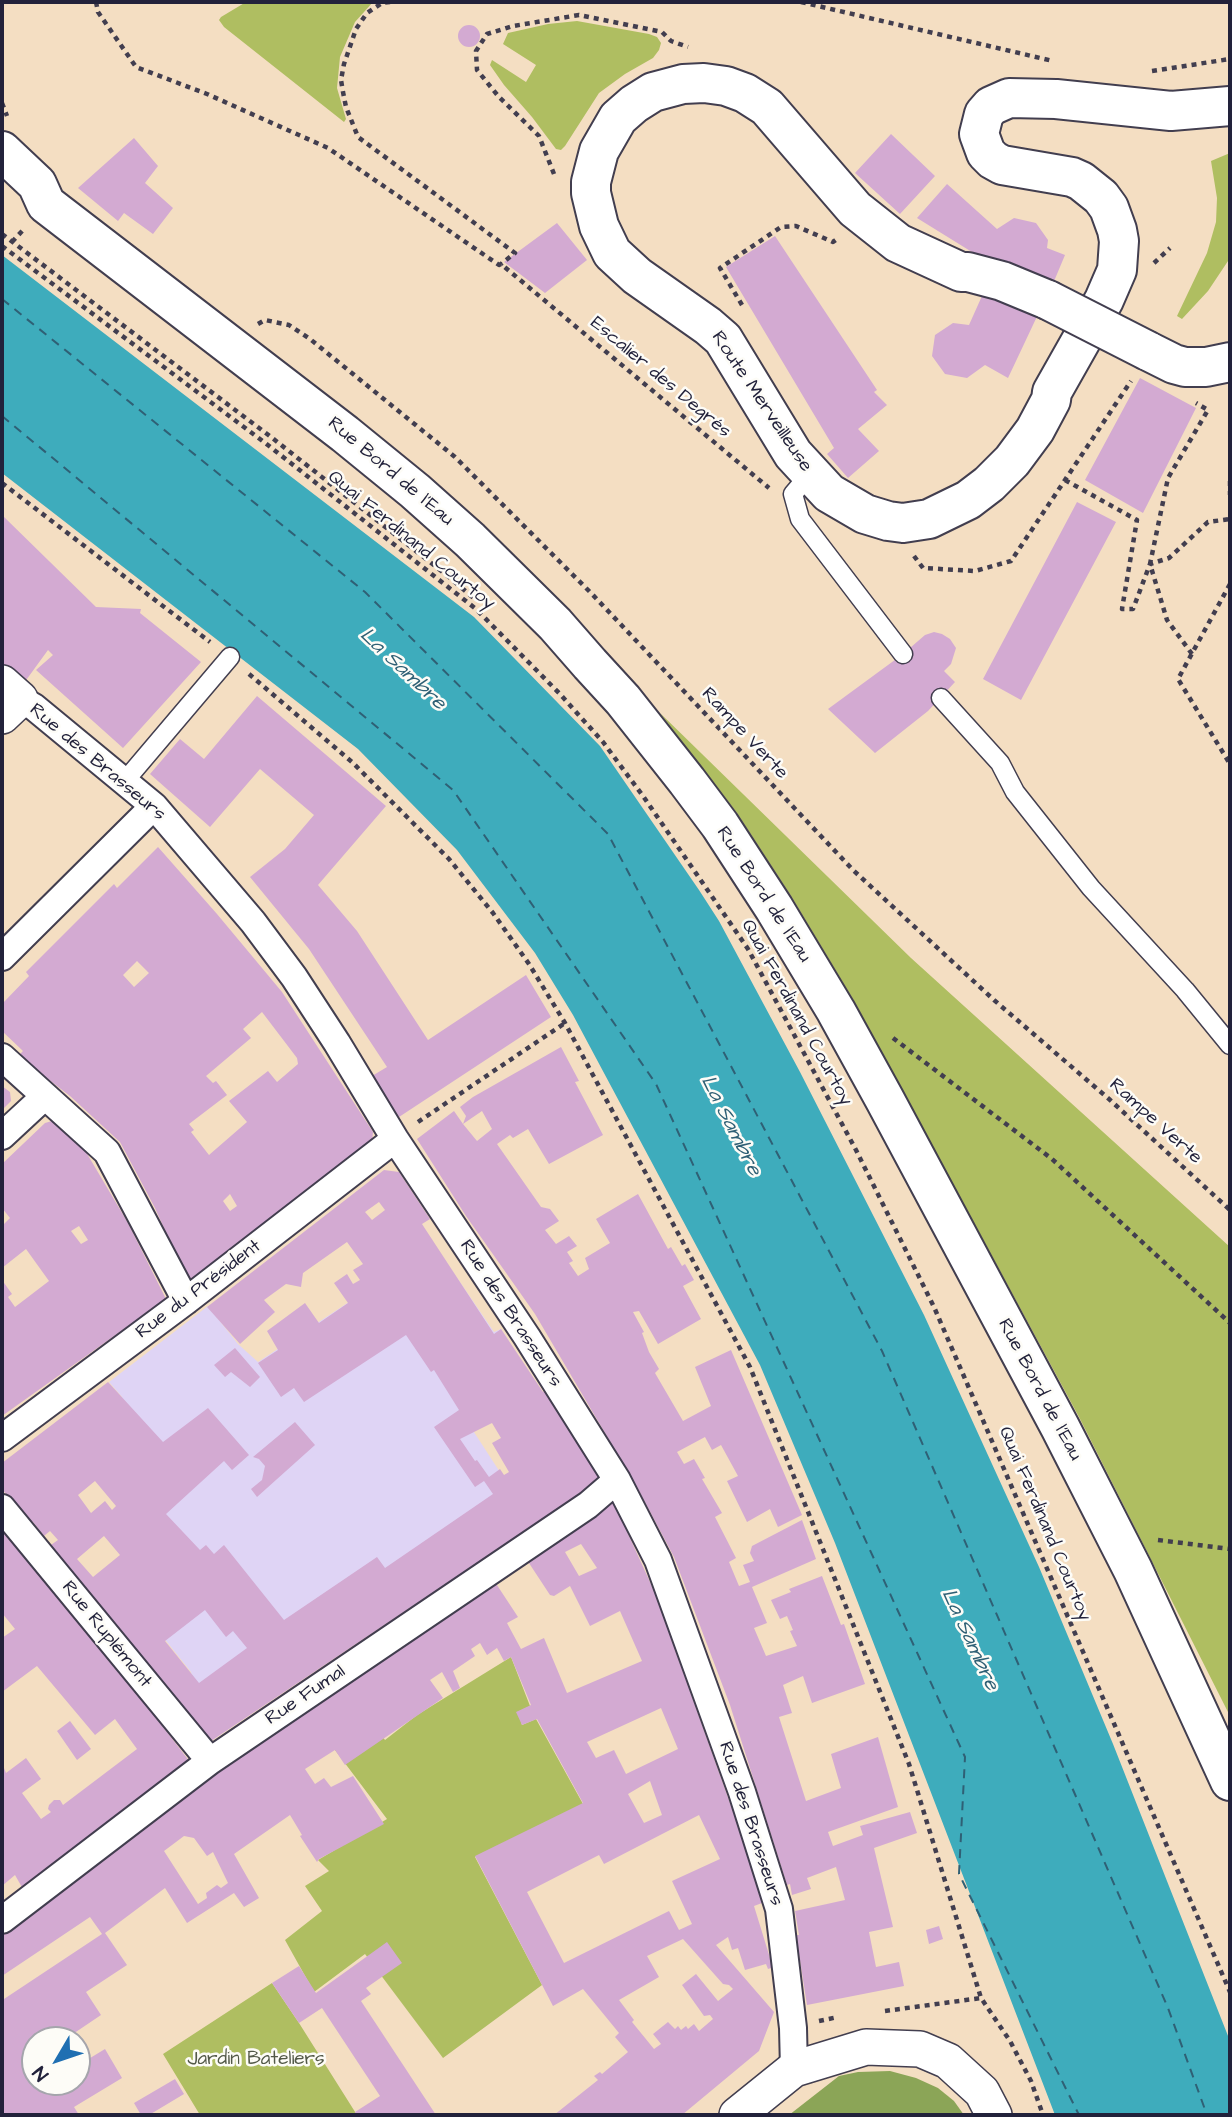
<!DOCTYPE html>
<html>
<head>
<meta charset="utf-8">
<style>
	body { margin:0 }
	#map { position:relative; width:1232px; height:2117px; overflow:hidden; background:#f4dec2; font-family:"Architects Daughter",sans-serif }
	canvas { display:block }
	.frame { position:absolute; inset:0; border:4px solid #22223b; pointer-events:none }
	.north { position:absolute; left:21px; top:2026px; width:70px; height:70px; box-sizing:border-box; background:#fdfcf7; border:2px solid #a5a5ac; border-radius:50%; rotate:231deg; font-size:19px; font-weight:700; line-height:28px; text-align:center; color:#22223b }
	.north::after { content:''; display:block; margin:auto; width:24px; height:32px; background:#1f6fb2; clip-path:polygon(50% 0,100% 100%,50% 72%,0 100%) }
</style>
</head>
<body>
<div id="map">
<canvas width="1232" height="2117"></canvas>
<div class="frame"></div>
<div class="north">N</div>
</div>
<script>
const context = document.querySelector('canvas').getContext('2d');
context.lineJoin = 'round';
function fill(path, color) {
  context.fillStyle = color;
  context.fill(path, 'evenodd');
}
function poly(rows) {
  const path = new Path2D();
  for (const r of rows) {
    if (r.length === 3) {
      path.moveTo(r[0] + r[2], r[1]);
      path.arc(r[0], r[1], r[2], 0, 2 * Math.PI);
      continue;
    }
    path.moveTo(r[0], r[1]);
    for (let i = 2; i < r.length; i += 2) path.lineTo(r[i], r[i + 1]);
  }
  return path;
}
function trace(path, color, width, dash) {
  context.strokeStyle = color;
  context.lineWidth = width;
  context.lineCap = dash ? 'butt' : 'round';
  context.setLineDash(dash || []);
  context.stroke(path);
}
function write(font, color, halo, rows, align = 'center') {
  context.font = font + ' "Architects Daughter",sans-serif';
  context.lineWidth = 5;
  context.setLineDash([]);
  context.textBaseline = 'middle';
  context.strokeStyle = halo;
  context.fillStyle = color;
  for (const [text, x, y, turn = 0] of rows) {
    context.save();
    context.translate(x, y);
    context.rotate((+turn || 0) * Math.PI / 180);
    context.textAlign = isNaN(turn) ? turn : align;
    if (halo) context.strokeText(text, 0, 0);
    context.fillText(text, 0, 0);
    context.restore();
  }
}
const built = poly([
	[421,1225,494,1332,501,1329,517,1354,459,1409,533,1523,208,1743,191,1672,142,1611,122,1397,109,1382,208,1306,238,1344,258,1362,387,1277]
]);
const green = poly([
	[246,2,373,2,355,22,340,57,337,88,346,119,344,122,224,27,219,20,221,17],
	[577,21,649,34,657,37,661,43,659,50,653,58,625,74,599,93,565,146,561,150,556,149,532,117,504,85,490,65,492,60,526,82,536,65,503,44,508,33,548,24],
	[1230,153,1230,258,1208,291,1182,319,1177,316,1207,253,1216,222,1217,198,1211,161],
	[660,713,911,958,1230,1247,1230,1716,1079,1417,854,1001,791,896,737,813],
	[511,1657,530,1706,518,1712,522,1725,536,1719,583,1804,475,1857,542,1985,443,2058,365,1954,314,1992,285,1940,322,1911,305,1886,329,1871,318,1860,387,1819,335,1750,374,1725,385,1740,417,1715],
	[272,1983,299,2023,357,2115,200,2115,163,2054]
]);
const forest = poly([
	[890,2071,916,2078,938,2088,954,2101,964,2115,789,2115,839,2076,858,2072]
]);
const water = poly([
	[2,255,474,617,600,746,699,890,719,921,800,1072,924,1315,1039,1567,1113,1744,1230,2041,1230,2115,1055,2115,835,1543,760,1365,573,1015,535,953,457,850,358,749,2,473]
]);
const ferry = poly([
	[2,299,365,592,608,834,882,1351,1168,2008,1207,2115],
	[2,416,453,790,656,1084,965,1757,959,1874,1079,2115]
]);
const building = poly([
	[469,36,11],
	[891,134,935,176,900,214,855,173],
	[134,138,158,166,145,183,173,208,153,234,124,213,118,221,78,188],
	[947,184,997,229,1014,218,1036,223,1048,240,1047,248,1065,255,1052,286,980,257,917,218],
	[557,223,587,260,545,293,504,262],
	[775,236,877,390,874,392,887,405,858,429,879,451,848,478,827,454,834,448,726,267],
	[986,287,1041,308,1008,378,985,365,967,378,945,374,932,356,935,335,953,323,969,325],
	[1140,378,1196,408,1143,513,1085,480],
	[1077,502,1116,522,1021,700,983,679],
	[2,515,96,607,141,609,140,613,201,662,123,748,36,670,53,655,48,650,24,683,2,665],
	[934,632,942,634,950,639,956,648,951,664,944,671,955,682,928,711,875,753,828,709,903,654,925,635],
	[257,696,386,806,318,885,357,931,428,1040,526,975,551,1017,399,1117,372,1076,387,1067,309,949,250,877,285,849,314,815,260,769,210,827,150,774,180,739,204,759],
	[158,847,217,914,282,992,373,1132,372,1142,197,1282,187,1280,155,1208,120,1142,70,1096,18,1056,23,1051,2,1031,2,1004,29,976,26,972,114,884,117,888],
	[137,961,149,973,134,987,123,975],
	[262,1012,297,1058,298,1064,277,1082,268,1071,229,1101,247,1122,209,1155,191,1132,194,1130,189,1124,227,1095,216,1081,213,1083,206,1076,251,1038,243,1029],
	[230,1194,237,1206,230,1211,223,1201],
	[561,1047,579,1081,575,1082,603,1135,549,1164,528,1129,513,1138,510,1135,497,1144,541,1207,550,1209,559,1221,545,1230,556,1244,569,1236,577,1246,567,1252,573,1261,569,1263,578,1276,589,1269,585,1258,610,1243,596,1219,638,1194,668,1249,671,1247,682,1266,685,1264,694,1280,683,1286,701,1319,658,1344,639,1311,633,1312,644,1332,642,1333,649,1352,659,1369,655,1373,683,1421,711,1406,695,1367,731,1350,802,1515,778,1527,770,1509,747,1522,727,1481,738,1476,721,1445,712,1450,705,1437,677,1452,684,1464,694,1459,705,1478,702,1479,722,1513,715,1517,736,1558,729,1562,739,1586,750,1582,743,1565,754,1561,750,1553,752,1546,802,1520,816,1559,752,1587,767,1623,754,1628,766,1656,797,1646,790,1631,793,1630,787,1616,780,1619,771,1600,791,1592,789,1589,822,1576,841,1625,844,1624,865,1684,812,1703,803,1676,783,1685,792,1713,779,1717,806,1801,841,1788,831,1754,878,1737,898,1807,828,1832,833,1846,863,1835,860,1826,910,1812,917,1833,874,1848,893,1927,869,1932,876,1967,899,1962,904,1986,807,2005,796,1935,799,1935,795,1911,845,1900,836,1867,807,1878,811,1889,792,1895,790,1884,787,1885,730,1705,674,1557,639,1491,535,1314,466,1216,417,1139,454,1111,463,1124,466,1116,460,1107,473,1097],
	[482,1111,492,1129,477,1141,463,1124],
	[2,1086,10,1092,11,1101,2,1110],
	[52,1121,86,1152,128,1223,166,1299,2,1416,2,1280,12,1294,8,1297,15,1307,49,1281,26,1249,2,1268,2,1226,10,1218,2,1208,2,1164,45,1123],
	[79,1226,88,1240,81,1244,71,1231],
	[384,1170,399,1172,430,1219,422,1224,494,1334,501,1329,543,1392,545,1391,600,1475,598,1482,211,1741,204,1740,48,1547,58,1540,50,1531,44,1536,33,1522,28,1521,2,1489,2,1463,108,1382,163,1442,208,1408,249,1455,232,1470,224,1461,166,1514,200,1550,206,1545,214,1554,224,1545,284,1620,377,1557,385,1568,493,1494,484,1481,475,1487,434,1427,459,1410,434,1370,431,1372,406,1335,304,1402,294,1388,281,1397,258,1363,278,1350,267,1331,305,1303,319,1323,348,1303,334,1283,347,1274,353,1284,360,1280,353,1270,363,1264,347,1242,303,1273,301,1287,286,1284,264,1300,275,1312,240,1344,207,1307],
	[379,1202,385,1210,372,1220,365,1212],
	[492,1423,501,1438,492,1443,509,1472,504,1475,500,1469,489,1477,477,1460,475,1461,460,1439],
	[95,1481,116,1506,112,1510,105,1501,91,1513,78,1495],
	[104,1536,120,1555,93,1577,77,1559],
	[205,1610,226,1637,233,1631,247,1648,199,1683,165,1641],
	[235,1348,260,1377,250,1387,231,1372,225,1377,214,1365],
	[295,1422,315,1445,257,1497,251,1489,262,1480,265,1466,259,1459,253,1457],
	[607,1501,614,1503,655,1593,756,1876,762,1903,754,1906,770,1958,774,1957,777,1966,768,1969,766,1964,745,1970,738,1948,732,1950,728,1937,716,1945,774,2012,759,2051,682,2115,554,2115,598,2080,594,2076,600,2072,602,2074,628,2052,615,2037,619,2033,583,1989,553,2006,475,1856,583,1803,537,1719,522,1725,516,1712,531,1705,511,1657,504,1661,497,1648,487,1655,480,1643,471,1649,475,1656,453,1671,460,1688,453,1692,442,1672,430,1680,443,1698,345,1765,335,1750,305,1769,315,1784,324,1778,331,1787,353,1776,384,1824,319,1859,317,1862,300,1836,302,1835,290,1815,234,1854,259,1898,244,1907,234,1893,187,1923,165,1888,105,1933,127,1965,86,1992,101,2015,64,2040,35,2040,35,2059,27,2064,35,2077,35,2082,38,2082,42,2088,51,2082,77,2082,77,2066,105,2049,122,2078,74,2107,79,2115,2,2115,2,1994,4,1999,102,1934,90,1917,2,1976,2,1932,270,1734,493,1579,518,1617,507,1623,521,1649,544,1638,567,1693,642,1661,620,1611,590,1626,570,1586,554,1596,550,1595,525,1557],
	[581,1544,597,1568,579,1576,565,1552],
	[661,1708,678,1749,626,1774,614,1750,596,1758,587,1742],
	[650,1781,662,1815,644,1823,628,1794],
	[699,1815,720,1859,672,1881,692,1924,679,1930,669,1911,564,1963,527,1892,599,1855,604,1864],
	[184,1836,194,1838,207,1856,213,1852,228,1883,221,1888,217,1885,206,1893,207,1898,198,1904,164,1851],
	[683,1939,723,1984,729,1985,733,1989,718,2001,696,1974,682,1985,704,2016,710,2015,713,2019,699,2031,694,2024,688,2029,686,2026,681,2030,678,2026,675,2029,668,2022,653,2034,661,2044,654,2049,632,2022,634,2020,619,2000,659,1977,647,1956],
	[2,1525,141,1698,193,1766,23,1889,15,1875,2,1886,2,1763,6,1773,26,1758,41,1779,22,1793,41,1819,51,1812,48,1809,49,1805,54,1800,60,1800,63,1805,137,1749,115,1719,95,1735,37,1666,2,1692,2,1638,15,1629,2,1613],
	[70,1721,91,1749,77,1760,57,1731],
	[939,1926,943,1939,929,1944,926,1930],
	[387,1942,402,1963,366,1988,371,1994,361,2001,436,2115,357,2115,355,2112,380,2096,322,2008,299,2023,272,1983,299,1966,316,1993],
	[175,2079,184,2094,149,2115,141,2115,134,2103]
]);
const path = poly([
	[96,2,98,12,136,67,207,94,328,148,499,265,501,264,769,488],
	[390,2,382,3,367,13,356,29,344,64,341,80,343,92,346,107,358,137,515,253,501,264],
	[801,2,1053,61],
	[1152,71,1230,59],
	[2,103,7,116],
	[554,174,539,136,499,97,477,70,476,51,487,34,513,26,579,15,662,32,671,41,688,47],
	[2,234,271,437,449,577,476,600],
	[12,242,23,230],
	[2,246,264,442,476,609,559,693,603,742,643,796,748,949,856,1150,934,1307,1230,1992],
	[1154,263,1170,248],
	[742,305,720,268,781,227,796,226,833,242,837,239],
	[258,324,265,320,289,325,310,339,455,457,592,594,853,870,994,1000,1109,1099,1230,1210],
	[1065,480,1137,520,1122,609,1133,609,1150,564,1169,558,1208,522,1230,519],
	[1230,481,1230,495],
	[2,483,210,642],
	[914,556,923,568,975,571,1011,561,1131,381],
	[1230,584,1178,679,1230,764],
	[1192,654,1167,620,1150,564,1168,478,1208,410,1196,403],
	[249,674,352,762,449,859,493,913,529,964,565,1023,750,1367,909,1764,981,1998,1010,2041,1031,2081,1043,2115],
	[893,1038,1052,1159,1230,1323],
	[418,1122,565,1023],
	[1158,1540,1230,1549],
	[885,2011,981,1998],
	[819,2021,838,2017],
	[798,2114,798,2115]
]);
const service = poly([
	[810,474,793,494,800,519,903,654],
	[941,698,1000,763,1015,792,1091,888,1185,990,1230,1045],
	[124,782,230,657]
]);
const pedestrian = poly([
	[20,699,34,707,154,806,253,922,294,977,337,1043,395,1139,527,1337,617,1480,658,1560,742,1792,779,1909,793,2028,794,2069],
	[2,957,154,806],
	[2,1057,107,1152,186,1301],
	[2,1136,44,1097],
	[2,1438,186,1301,395,1139],
	[2,1508,210,1761],
	[2,1920,210,1761,588,1505,617,1480]
]);
const minor = poly([
	[2,683,20,699,2,716],
	[737,2115,794,2069,866,2047,920,2049,948,2061,982,2092,994,2115]
]);
const secondary = poly([
	[2,151,37,184,46,204,345,434,415,491,470,540,555,624,590,664,623,700,687,781,720,825,774,908,836,1011,885,1100,1060,1427,1133,1570,1230,1781],
	[1048,300,1002,281,968,272,961,272,898,243,855,209,767,107,745,93,726,86,704,83,683,84,653,92,634,104,618,118,599,151,591,182,591,193,599,226,612,253,637,276,708,326,723,339,793,454,829,493,865,514,888,521,903,523,929,519,968,500,989,484,1012,461,1035,430,1051,400,1052,392,1104,300,1117,270,1119,241,1117,230,1109,208,1101,197,1081,181,1072,177,1002,165,993,160,986,153,979,134,984,114,991,106,1009,98,1056,99,1171,111,1230,106],
	[1148,351,1174,364,1185,367,1206,367,1230,362]
]);
const secondaryBridge = poly([
	[1048,300,1148,351]
]);
const streetNames = [
	["Escalier des Degrés",660,378,40],
	["Route Merveilleuse",761,402,56],
	["Rue Bord de l'Eau",390,472,40],
	["Quai Ferdinand Courtoy",411,541,39],
	["Rampe Verte",744,734,47],
	["Rue des Brasseurs",97,763,40],
	["Rue Bord de l'Eau",763,895,57],
	["Quai Ferdinand Courtoy",796,1013,61],
	["Rampe Verte",1155,1122,42],
	["Rue du Président",199,1290,-37],
	["Rue des Brasseurs",510,1314,57],
	["Rue Bord de l'Eau",1039,1390,62],
	["Quai Ferdinand Courtoy",1044,1524,67],
	["Rue Ruplémont",106,1635,51],
	["Rue Fumal",306,1696,-34],
	["Rue des Brasseurs",750,1824,72]
];
const parkNames = [
	["Jardin Bateliers",256,2060]
];
const waterNames = [
	["La Sambre",402,670,43],
	["La Sambre",730,1126,63],
	["La Sambre",969,1640,65]
];
fill(built, '#dfd4f5');
fill(green, '#afbe61');
fill(forest, '#8ba557');
fill(water, '#3eacbc');
trace(ferry, '#2f6075', 2, [9, 7]);
fill(building, '#d3aad2');
trace(service, '#423e4f', 21);
trace(pedestrian, '#423e4f', 30);
trace(minor, '#423e4f', 38);
trace(secondary, '#423e4f', 42);
trace(path, '#423e4f', 4.5, [5, 5]);
trace(service, '#fff', 18);
trace(pedestrian, '#fff', 26);
trace(minor, '#fff', 35);
trace(secondary, '#fff', 38);
trace(secondaryBridge, '#423e4f', 42, []);
trace(secondaryBridge, '#fff', 38);
write('19px', '#22223b', '#fdfcf7', streetNames);
write('19px', '#535948', '#fdfcf7', parkNames);
write('italic 21px', '#2f6075', '#fdfcf7', waterNames);
</script>
</body>
</html>
